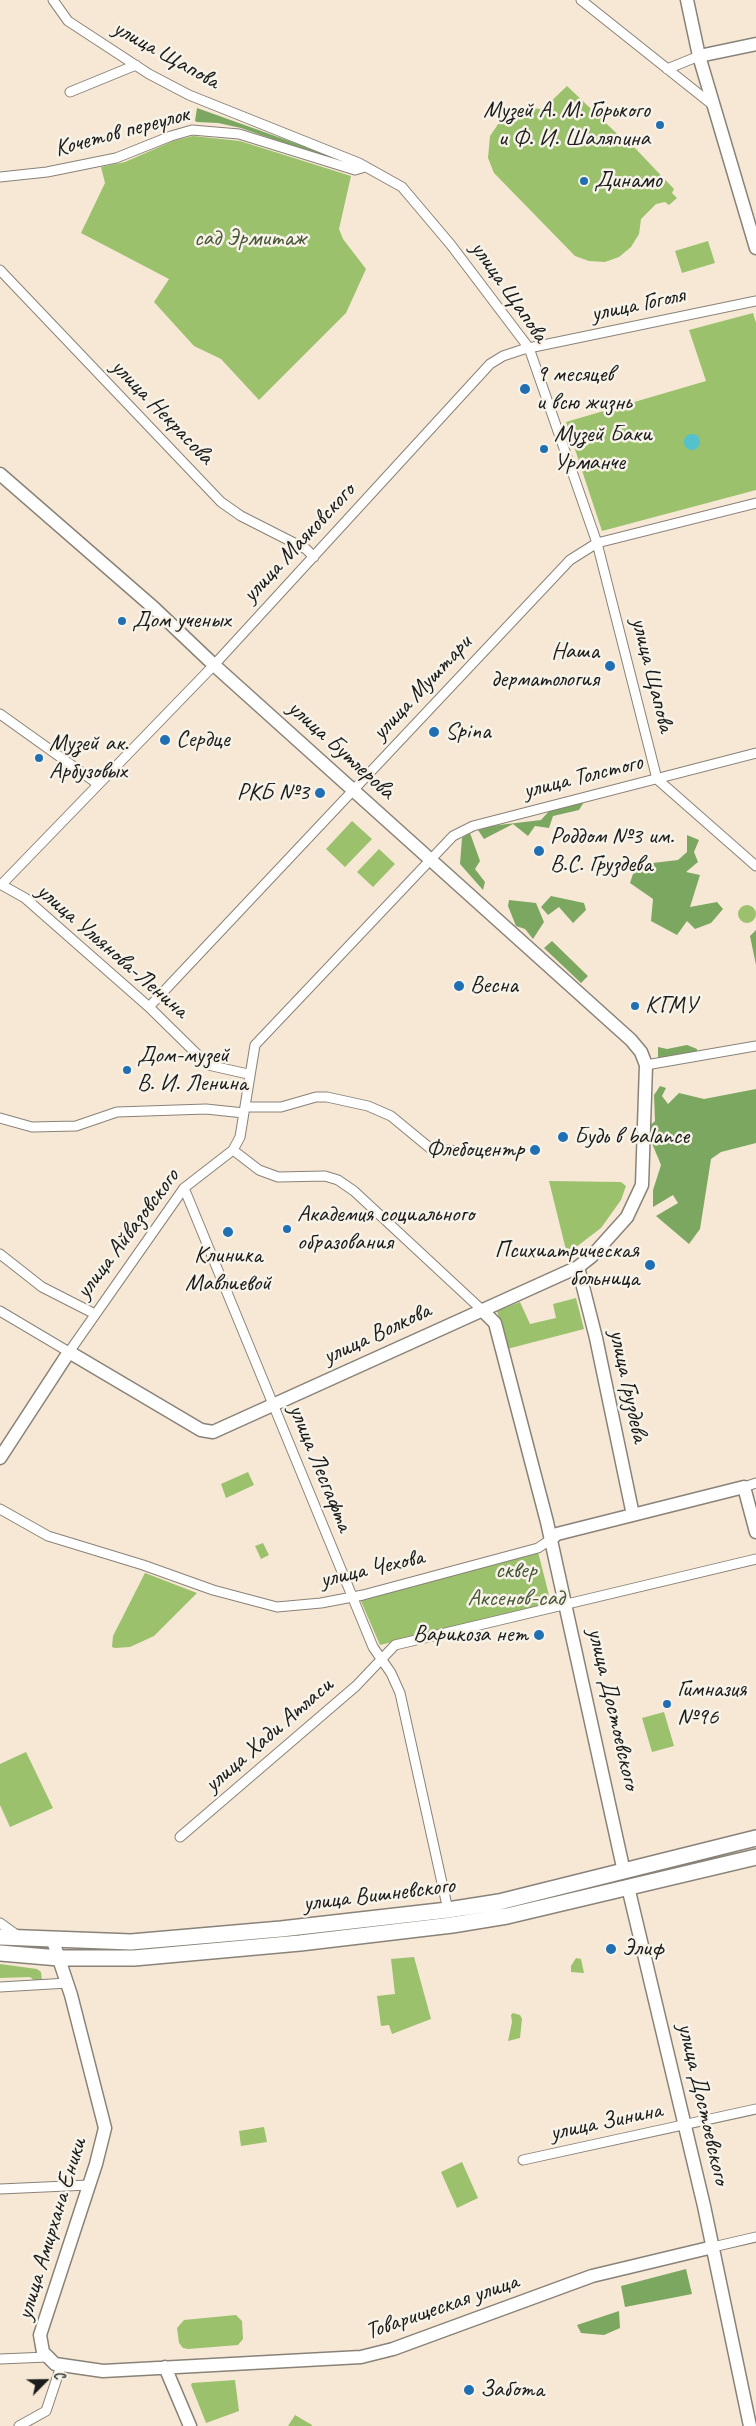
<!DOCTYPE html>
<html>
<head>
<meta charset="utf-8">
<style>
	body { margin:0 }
	#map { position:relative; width:756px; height:2426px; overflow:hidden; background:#f6e8d5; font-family:Caveat,sans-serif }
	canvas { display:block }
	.north { position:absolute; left:20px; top:2356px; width:50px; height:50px; -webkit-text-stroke:4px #f7f3e8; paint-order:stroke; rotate:67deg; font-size:14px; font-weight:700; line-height:20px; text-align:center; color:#1c1c1c }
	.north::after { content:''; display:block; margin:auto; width:18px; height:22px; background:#1c1c1c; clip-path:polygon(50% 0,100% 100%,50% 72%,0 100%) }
</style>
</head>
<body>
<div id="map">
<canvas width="756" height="2426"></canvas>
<div class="north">С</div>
</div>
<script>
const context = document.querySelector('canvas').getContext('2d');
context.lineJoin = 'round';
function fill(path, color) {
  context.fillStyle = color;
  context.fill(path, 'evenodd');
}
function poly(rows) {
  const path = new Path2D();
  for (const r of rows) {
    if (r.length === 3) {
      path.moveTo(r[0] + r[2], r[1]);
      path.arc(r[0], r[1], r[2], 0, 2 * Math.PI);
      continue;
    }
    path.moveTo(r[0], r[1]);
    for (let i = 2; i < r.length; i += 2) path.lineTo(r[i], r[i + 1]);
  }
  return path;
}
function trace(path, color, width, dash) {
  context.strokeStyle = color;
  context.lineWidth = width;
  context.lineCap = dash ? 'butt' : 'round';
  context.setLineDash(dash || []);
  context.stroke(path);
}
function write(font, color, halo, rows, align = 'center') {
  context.font = font + ' Caveat,sans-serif';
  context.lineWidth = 5;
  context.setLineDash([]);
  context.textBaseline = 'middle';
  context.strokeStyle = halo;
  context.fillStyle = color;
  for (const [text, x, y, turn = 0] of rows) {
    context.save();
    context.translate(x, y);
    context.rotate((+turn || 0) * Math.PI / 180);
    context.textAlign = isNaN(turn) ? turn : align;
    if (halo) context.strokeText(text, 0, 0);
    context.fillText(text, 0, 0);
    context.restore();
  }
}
const green = poly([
	[567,86,631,147,633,146,674,189,672,193,677,198,669,205,665,202,656,204,641,219,639,234,631,247,619,257,605,262,589,261,575,256,494,173,488,158,490,136,503,117,524,108,543,109],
	[193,136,240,141,351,176,339,229,343,239,366,269,346,313,259,400,221,359,194,346,154,302,169,279,81,233,105,183,101,167,125,162,173,141],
	[708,241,715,263,682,273,675,251],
	[753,313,756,323,756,490,602,531,566,422,706,381,689,330],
	[352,821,372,839,345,867,326,849],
	[379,849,395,864,373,887,357,872],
	[747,914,9],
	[549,1181,621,1182,626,1186,621,1200,601,1228,567,1254],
	[576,1298,584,1329,507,1349,497,1311,520,1302,530,1324,556,1318,553,1304],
	[248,1472,254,1485,226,1498,221,1484],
	[263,1543,269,1555,261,1559,255,1546],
	[538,1552,551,1603,380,1645,360,1599],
	[145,1573,197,1593,154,1636,130,1647,115,1648,112,1647,113,1636],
	[664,1712,674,1746,652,1752,642,1718],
	[26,1752,53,1808,10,1827,0,1805,0,1764],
	[414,1957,431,2019,392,2034,389,2025,381,2026,377,1996,395,1994,391,1959],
	[576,1958,581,1959,584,1973,571,1972,571,1966],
	[0,1964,37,1969,41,1972,42,1980,36,1982,30,1977,0,1978],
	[513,2013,520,2015,522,2019,520,2038,508,2041,512,2022,511,2015],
	[264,2127,267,2142,241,2146,239,2131],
	[462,2162,478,2198,457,2208,441,2172],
	[236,2315,242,2321,243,2339,238,2345,188,2349,183,2348,179,2343,177,2328,184,2320],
	[235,2380,239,2411,206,2423,191,2385,192,2383],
	[295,2415,312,2425,312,2426,288,2426]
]);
const forest = poly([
	[197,108,345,161,344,164,241,128,218,123,197,122,195,121],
	[584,802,579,810,553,816,549,828,535,826,528,836,513,824,484,839,478,830,491,826,541,820,551,809],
	[470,833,480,861,475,869,485,882,483,890,460,864,462,838],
	[687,835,699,840,694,852,698,862,686,872,700,875,690,907,717,902,723,909,711,923,695,929,687,921,677,935,651,921,653,899,630,883,636,865,678,860,687,852],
	[551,896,584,903,586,910,573,923,559,907,548,915,541,907],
	[509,900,536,903,544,922,533,939,525,929,516,926,508,906],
	[756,930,756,965,750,936],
	[552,941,588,976,581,983,544,948],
	[687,1045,697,1049,697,1058,677,1062,658,1058,658,1047,667,1049],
	[660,1086,666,1088,662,1096,668,1104,679,1093,704,1099,756,1089,756,1143,721,1152,711,1159,700,1229,689,1244,656,1216,678,1203,673,1195,653,1207,653,1190,661,1165,646,1129,655,1121,654,1095],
	[686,2269,692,2294,625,2307,621,2286],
	[619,2311,620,2328,604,2335,581,2333,577,2325]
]);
const water = poly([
	[692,442,8]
]);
const street = poly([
	[53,0,68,21,149,74,189,95,359,163,402,187,451,245,529,348,597,543,657,779,756,866],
	[581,0,714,106],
	[667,69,699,56],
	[70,92,136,65],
	[0,177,47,172,116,158,171,136,192,130,239,134,355,170,365,167],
	[0,270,221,502,241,516,306,549,314,557],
	[0,714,98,784],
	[0,884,25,898,149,1007,208,1065,248,1074],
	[2,884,214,665,490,364,503,356,524,349,756,301],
	[149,1007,570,560,597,543,756,503],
	[646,1065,756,1046],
	[246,1107,281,1107,316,1097,327,1097,368,1106,391,1116,431,1149,457,1151],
	[0,1118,32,1127,76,1126,117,1112,206,1109,244,1113],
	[233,1150,259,1170,278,1177,325,1176,338,1180,354,1191,482,1310],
	[184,1188,373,1647,391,1673,400,1693,448,1910],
	[0,1254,42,1287,95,1314],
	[0,1311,69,1352,184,1188,233,1150,240,1137,255,1045,453,836,473,826,756,753],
	[744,1487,756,1483],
	[0,1509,48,1536,143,1565,213,1590,277,1607,321,1603,363,1595,538,1548,550,1540],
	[180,1837,356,1686,395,1645,756,1559],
	[0,1923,18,1936],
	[0,1987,68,1983],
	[523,2160,756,2109],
	[0,2189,89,2185],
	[713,2247,756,2237],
	[0,2359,47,2357],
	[19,2426,46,2411,61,2366]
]);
const secondary = poly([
	[687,0,699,56,756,248],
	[699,56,756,44],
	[0,474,154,608,214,665,631,1040,641,1052,646,1065,642,1185,627,1217,592,1256,578,1267,213,1432,201,1430,69,1352,0,1458],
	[578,1267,596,1338,633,1515],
	[482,1310,495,1323,547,1522,624,1872],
	[550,1540,557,1534,744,1487,756,1532],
	[628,1887,704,2206,750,2426],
	[53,1941,71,1995,105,2128,96,2164,40,2335,43,2352,55,2364,103,2371,361,2357,393,2349,592,2276,713,2247],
	[165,2367,190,2426]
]);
const primary = poly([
	[0,1937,131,1942,281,1929,448,1910,499,1902,756,1838],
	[0,1953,59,1958,134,1958,300,1943,452,1925,507,1916,756,1857]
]);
const markers = [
	[660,125,5,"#1f6fb2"],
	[584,181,5,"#1f6fb2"],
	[525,389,6,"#1f6fb2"],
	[544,449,5,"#1f6fb2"],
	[122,621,5,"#1f6fb2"],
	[610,666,6,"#1f6fb2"],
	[434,732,6,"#1f6fb2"],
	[165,740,6,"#1f6fb2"],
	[39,758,5,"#1f6fb2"],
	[320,793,6,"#1f6fb2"],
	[539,851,6,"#1f6fb2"],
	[459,986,6,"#1f6fb2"],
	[635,1006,5,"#1f6fb2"],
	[127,1070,5,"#1f6fb2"],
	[563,1137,6,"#1f6fb2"],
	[535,1150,6,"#1f6fb2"],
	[287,1229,5,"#1f6fb2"],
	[228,1232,6,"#1f6fb2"],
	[650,1265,6,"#1f6fb2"],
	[539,1635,6,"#1f6fb2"],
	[667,1704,5,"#1f6fb2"],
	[611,1949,6,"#1f6fb2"],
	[469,2390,6,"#1f6fb2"]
];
const streetNames = [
	["улица Щапова",166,55,29],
	["Кочетов переулок",122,132,-15],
	["улица Щапова",509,292,55],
	["улица Гоголя",638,305,-12],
	["улица Некрасова",162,412,46],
	["улица Маяковского",299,543,-47],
	["улица Щапова",652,675,76],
	["улица Муштари",422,688,-47],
	["улица Бутлерова",341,750,42],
	["улица Толстого",583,777,-14],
	["улица Ульянова-Ленина",112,951,41],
	["улица Айвазовского",128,1234,-53],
	["улица Волкова",377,1334,-25],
	["улица Груздева",628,1386,78],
	["улица Лесгафта",320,1468,68],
	["улица Чехова",372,1569,-13],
	["улица Достоевского",613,1709,77],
	["улица Хади Атласи",269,1735,-41],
	["улица Вишневского",379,1895,-7],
	["улица Достоевского",703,2104,77],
	["улица Зинина",606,2122,-12],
	["улица Амирхана Еники",52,2229,-73],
	["Товарищеская улица",442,2307,-19]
];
const poiNames = [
	["Музей А. М. Горького",650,111,"right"],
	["и Ф. И. Шаляпина",650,139,"right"],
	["Динамо",594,181],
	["9 месяцев",536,375],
	["и всю жизнь",536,403],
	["Музей Баки",554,435],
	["Урманче",554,463],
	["Дом ученых",132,621],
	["Наша",599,652,"right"],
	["дерматология",599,680,"right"],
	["Spina",445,732],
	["Сердце",176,740],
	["Музей ак.",49,744],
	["Арбузовых",49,772],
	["РКБ №3",309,793,"right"],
	["Роддом №3 им.",550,837],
	["В.С. Груздева",550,865],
	["Весна",470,986],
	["КГМУ",645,1006],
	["Дом-музей",137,1056],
	["В. И. Ленина",137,1084],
	["Будь в balance",574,1137],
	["Флебоцентр",524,1150,"right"],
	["Академия социального",297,1215],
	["образования",297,1243],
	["Психиатрическая",639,1251,"right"],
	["больница",639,1279,"right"],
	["Клиника",228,1256,"center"],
	["Мавлиевой",228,1284,"center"],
	["Варикоза нет",528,1635,"right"],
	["Гимназия",677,1690],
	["№96",677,1718],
	["Элиф",622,1949],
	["Забота",480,2390]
];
const parkNames = [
	["сад Эрмитаж",250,239],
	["сквер",516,1571],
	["Аксенов-сад",516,1599]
];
fill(green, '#9bc16c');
fill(forest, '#7ca760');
fill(water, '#54c1cd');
trace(street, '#898278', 11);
trace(secondary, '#898278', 15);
trace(primary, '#898278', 18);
trace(street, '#fff', 9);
trace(secondary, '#fff', 12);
trace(primary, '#fff', 15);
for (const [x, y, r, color] of markers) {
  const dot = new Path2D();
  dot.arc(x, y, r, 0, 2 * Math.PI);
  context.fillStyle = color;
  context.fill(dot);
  trace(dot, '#f7f3e8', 2);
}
write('24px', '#1c1c1c', '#f7f3e8', streetNames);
write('24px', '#1c1c1c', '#f7f3e8', poiNames, 'left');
write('24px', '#485638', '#f7f3e8', parkNames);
</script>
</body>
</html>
